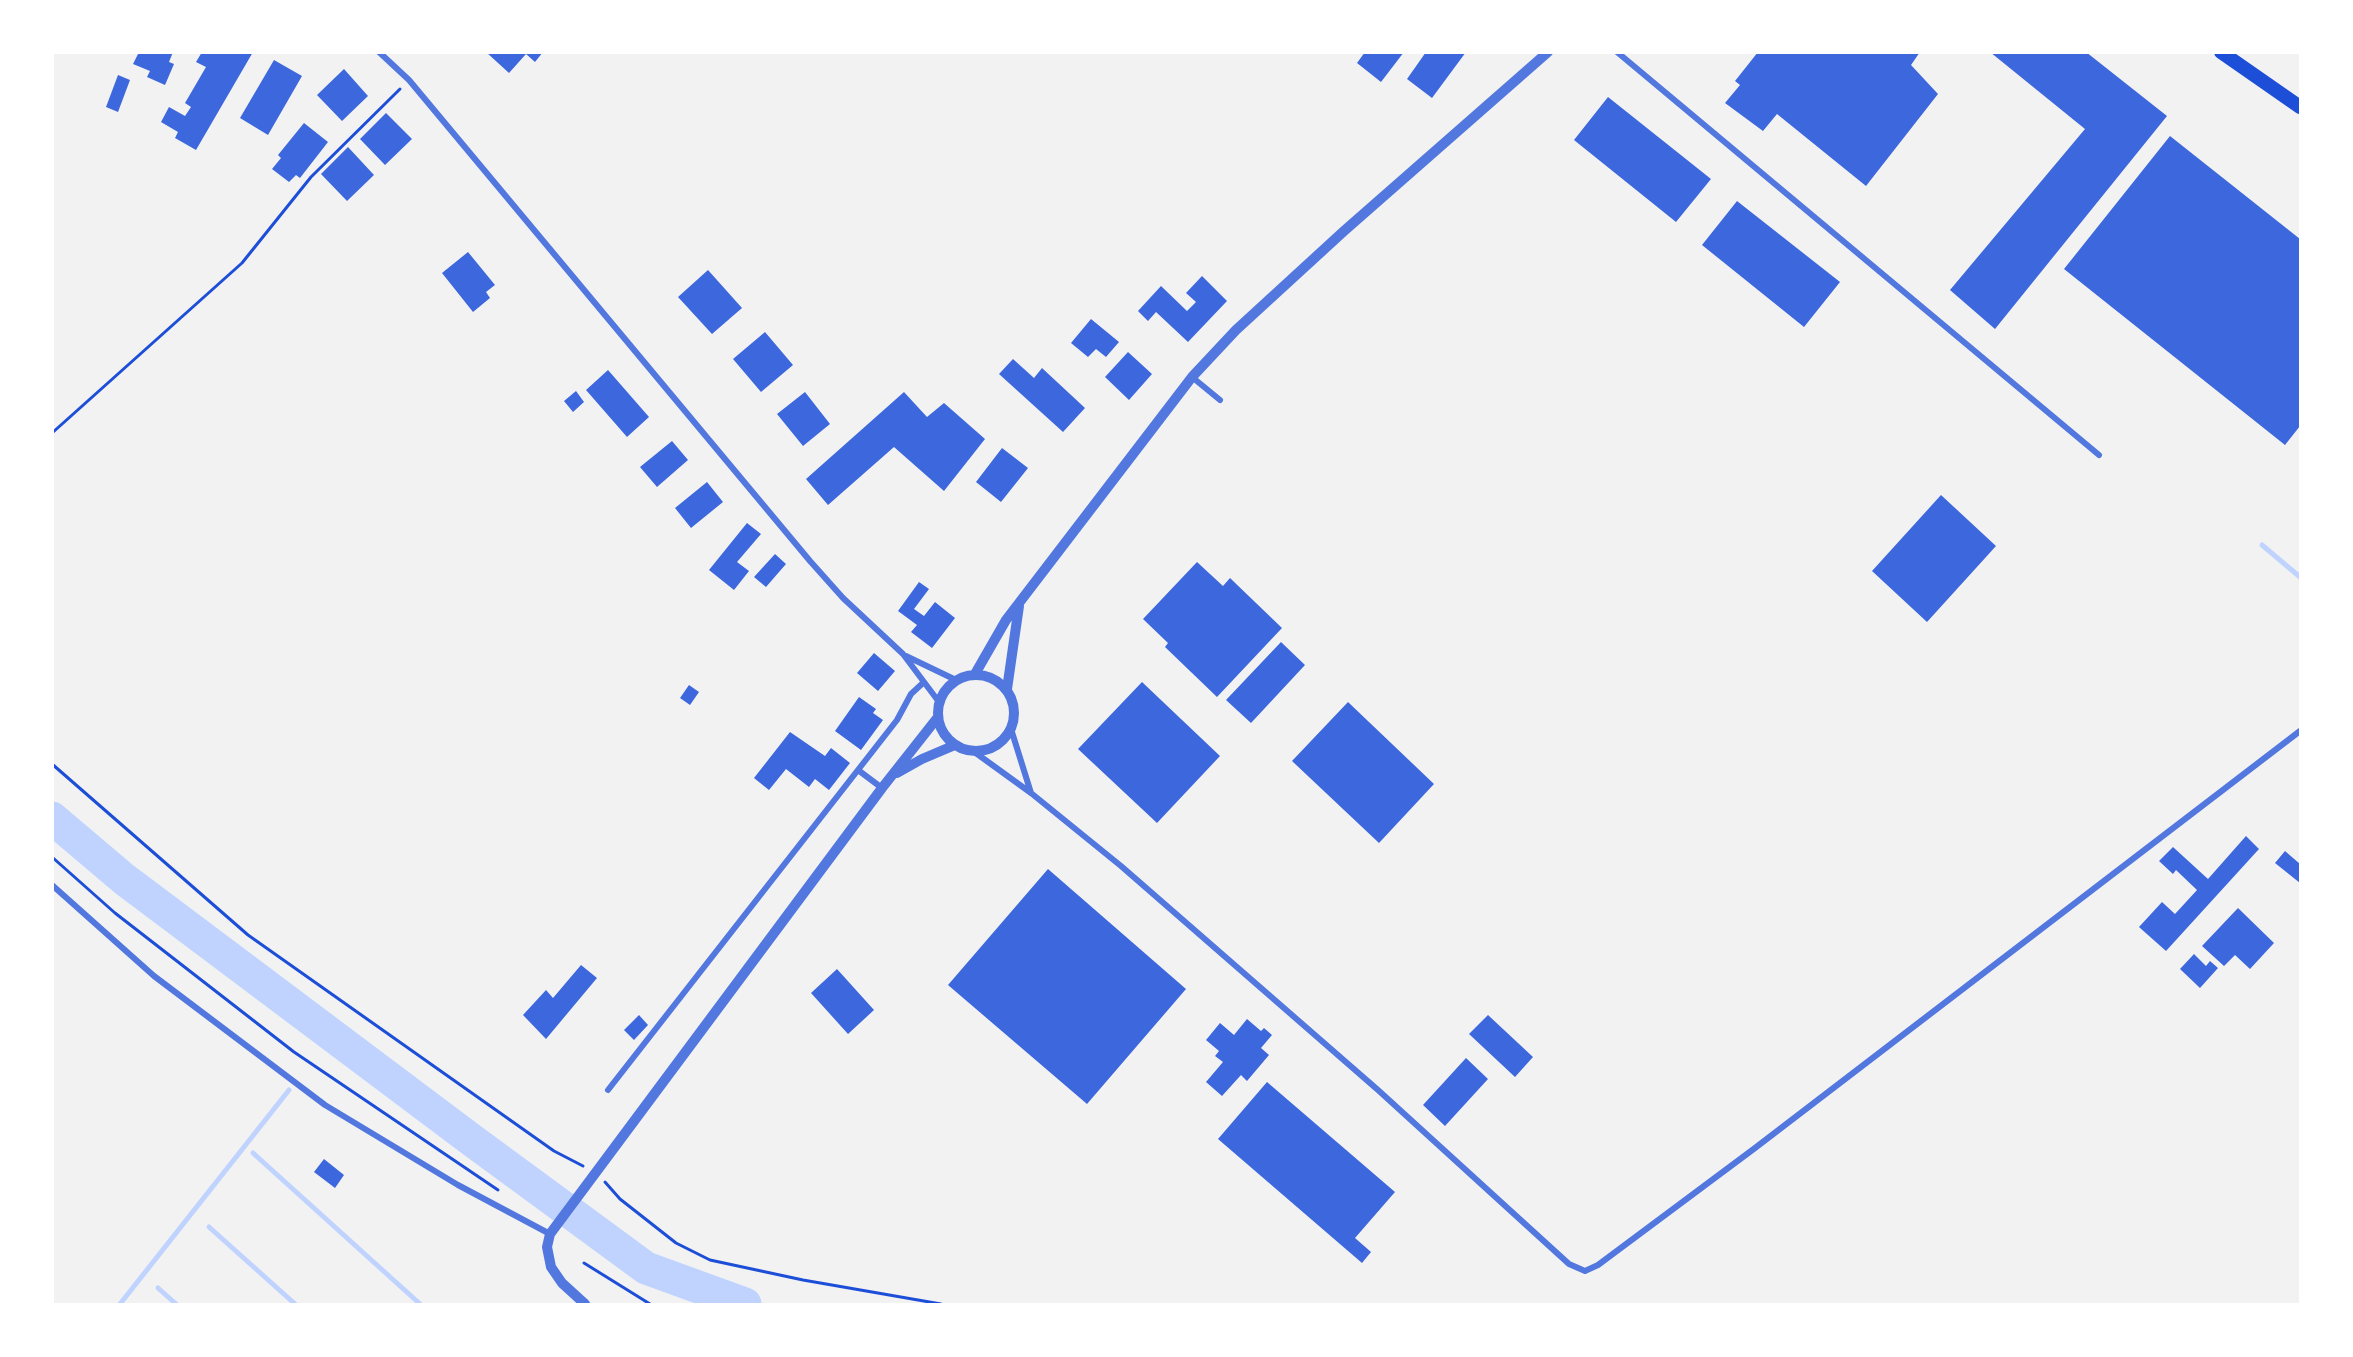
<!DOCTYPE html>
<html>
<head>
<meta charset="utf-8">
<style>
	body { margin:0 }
	#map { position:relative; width:2353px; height:1357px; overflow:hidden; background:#f2f2f2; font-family:Roboto,sans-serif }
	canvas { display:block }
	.frame { position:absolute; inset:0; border:54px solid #fff; pointer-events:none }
</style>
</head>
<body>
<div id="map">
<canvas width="2353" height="1357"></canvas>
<div class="frame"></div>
</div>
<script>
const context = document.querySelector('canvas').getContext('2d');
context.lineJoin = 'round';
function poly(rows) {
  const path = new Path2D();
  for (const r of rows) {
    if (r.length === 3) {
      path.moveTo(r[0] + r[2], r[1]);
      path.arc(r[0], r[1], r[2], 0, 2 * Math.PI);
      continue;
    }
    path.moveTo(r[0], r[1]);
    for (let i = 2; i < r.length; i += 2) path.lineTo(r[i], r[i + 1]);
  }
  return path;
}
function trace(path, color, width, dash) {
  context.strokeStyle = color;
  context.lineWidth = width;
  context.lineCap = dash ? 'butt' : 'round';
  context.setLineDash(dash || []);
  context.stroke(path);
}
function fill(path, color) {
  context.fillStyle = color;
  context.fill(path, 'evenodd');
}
const stream = poly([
	[2262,545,2300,577],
	[253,1153,420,1304],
	[209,1227,295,1304],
	[158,1288,176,1304],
	[120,1304,289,1090]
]);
const river = poly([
	[52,818,124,879,473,1141,646,1268,745,1304]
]);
const building = poly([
	[139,52,173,52,169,62,174,64,165,85,147,77,150,71,133,64],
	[202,52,253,52,196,150,175,138,178,132,161,122,169,107,185,116,191,107,185,103,206,67,196,62],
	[486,52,543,52,535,62,526,54,509,73],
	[1365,52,1404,52,1381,82,1357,63],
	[1426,52,1466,52,1432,98,1407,79],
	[1758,52,1920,52,1911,65,1938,94,1866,186,1777,114,1763,131,1725,103,1740,85,1735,81],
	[1990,52,2086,52,2167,116,1995,329,1950,290,2085,129],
	[274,60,302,76,268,135,240,118],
	[344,69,368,96,342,121,317,95],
	[118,75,130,80,118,112,106,107],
	[1608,97,1711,179,1676,222,1574,140],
	[386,113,412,139,385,165,360,139],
	[304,123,328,142,300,178,296,175,289,182,272,169,281,158,278,155],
	[2170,136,2300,239,2300,426,2285,445,2064,269],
	[348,147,374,175,347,201,321,174],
	[1737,201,1840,282,1804,327,1702,245],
	[468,252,495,285,486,292,490,298,473,312,442,273],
	[708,270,742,308,712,334,678,297],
	[1202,276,1227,301,1188,342,1156,312,1148,321,1138,311,1161,286,1187,311,1196,302,1186,293],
	[1091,319,1119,342,1106,357,1096,349,1088,357,1071,343],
	[765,332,793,365,761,392,733,359],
	[1128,352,1152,374,1129,400,1105,377],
	[1013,359,1034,378,1042,368,1085,408,1063,432,999,374],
	[608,370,649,417,627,437,586,390],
	[576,391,584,402,573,412,564,401],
	[805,392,830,424,803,446,777,414],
	[904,392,927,417,944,403,985,439,944,491,894,447,828,505,806,479],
	[672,441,688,460,657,487,640,467],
	[1002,448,1028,468,1001,502,976,482],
	[707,482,723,502,691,528,675,508],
	[1941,495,1996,546,1927,622,1872,571],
	[747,523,761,534,737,562,749,571,734,590,709,570],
	[775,554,786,564,766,587,754,577],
	[1197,562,1223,586,1230,578,1282,628,1217,697,1165,647,1168,643,1143,619],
	[919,582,929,589,914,609,924,616,935,602,955,618,932,648,911,632,917,625,898,611],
	[1281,642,1305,665,1251,723,1226,700],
	[874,653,895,671,878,691,857,673],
	[1142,682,1220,756,1157,823,1078,749],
	[689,685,699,692,690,705,680,698],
	[859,697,876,709,873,713,883,720,861,750,835,731],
	[1348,702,1434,784,1379,843,1292,761],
	[790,732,825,756,831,748,850,763,829,790,815,779,809,787,786,769,769,790,754,778],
	[2246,836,2259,849,2166,951,2139,927,2162,902,2175,914,2197,890,2176,870,2173,874,2159,861,2173,847,2208,879],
	[2285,851,2300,864,2300,883,2275,863],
	[1048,869,1186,989,1087,1104,948,985],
	[2238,908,2274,943,2250,969,2235,955,2224,966,2202,946],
	[2194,954,2206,966,2210,961,2218,968,2200,988,2180,969],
	[581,965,597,978,546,1039,523,1015,546,990,553,998],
	[837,969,874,1010,848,1034,811,993],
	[639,1015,648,1025,634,1040,624,1030],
	[1488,1015,1533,1057,1515,1077,1469,1034],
	[1247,1019,1261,1031,1264,1028,1272,1035,1261,1048,1269,1055,1247,1081,1241,1075,1222,1096,1206,1082,1223,1062,1215,1056,1219,1051,1206,1040,1220,1023,1234,1035],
	[1466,1058,1488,1079,1445,1126,1423,1105],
	[1267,1082,1395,1192,1355,1238,1371,1252,1362,1263,1218,1139],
	[324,1159,344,1175,335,1188,314,1172]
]);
const path = poly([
	[52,433,242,263,311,177,400,89],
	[52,764,248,935,554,1151,583,1166],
	[52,857,115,913,294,1052,498,1190],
	[605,1182,620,1199,676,1243,710,1260,803,1280,941,1304],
	[584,1263,650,1304]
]);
const minor = poly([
	[379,52,409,80,810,561,843,598,903,654,939,702],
	[1617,52,2099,455],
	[1192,377,1220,400],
	[906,656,956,680],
	[1011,729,1031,793],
	[973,751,1031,793,1121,866,1378,1090,1569,1264,1585,1271,1598,1265,1755,1148,2300,731],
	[858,770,882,788],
	[52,885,154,976,325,1105,458,1185,550,1234],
	[608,1090,897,720,911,694,924,682]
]);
const tertiary = poly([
	[975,674,1006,620,1192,377,1236,330,1344,231,1548,52],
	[976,713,38],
	[1007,689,1019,606],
	[897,773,922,759,955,745],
	[585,1304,562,1283,551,1267,547,1247,550,1234,882,788,938,717]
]);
const primary = poly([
	[2221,52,2300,107]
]);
trace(stream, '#bfd3fe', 5);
trace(river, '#bfd3fe', 33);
fill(building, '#3d67dc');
trace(path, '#1d4ed8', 3);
trace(minor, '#5277de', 6);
trace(tertiary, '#5277de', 10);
trace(primary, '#1d4ed8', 14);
</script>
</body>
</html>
